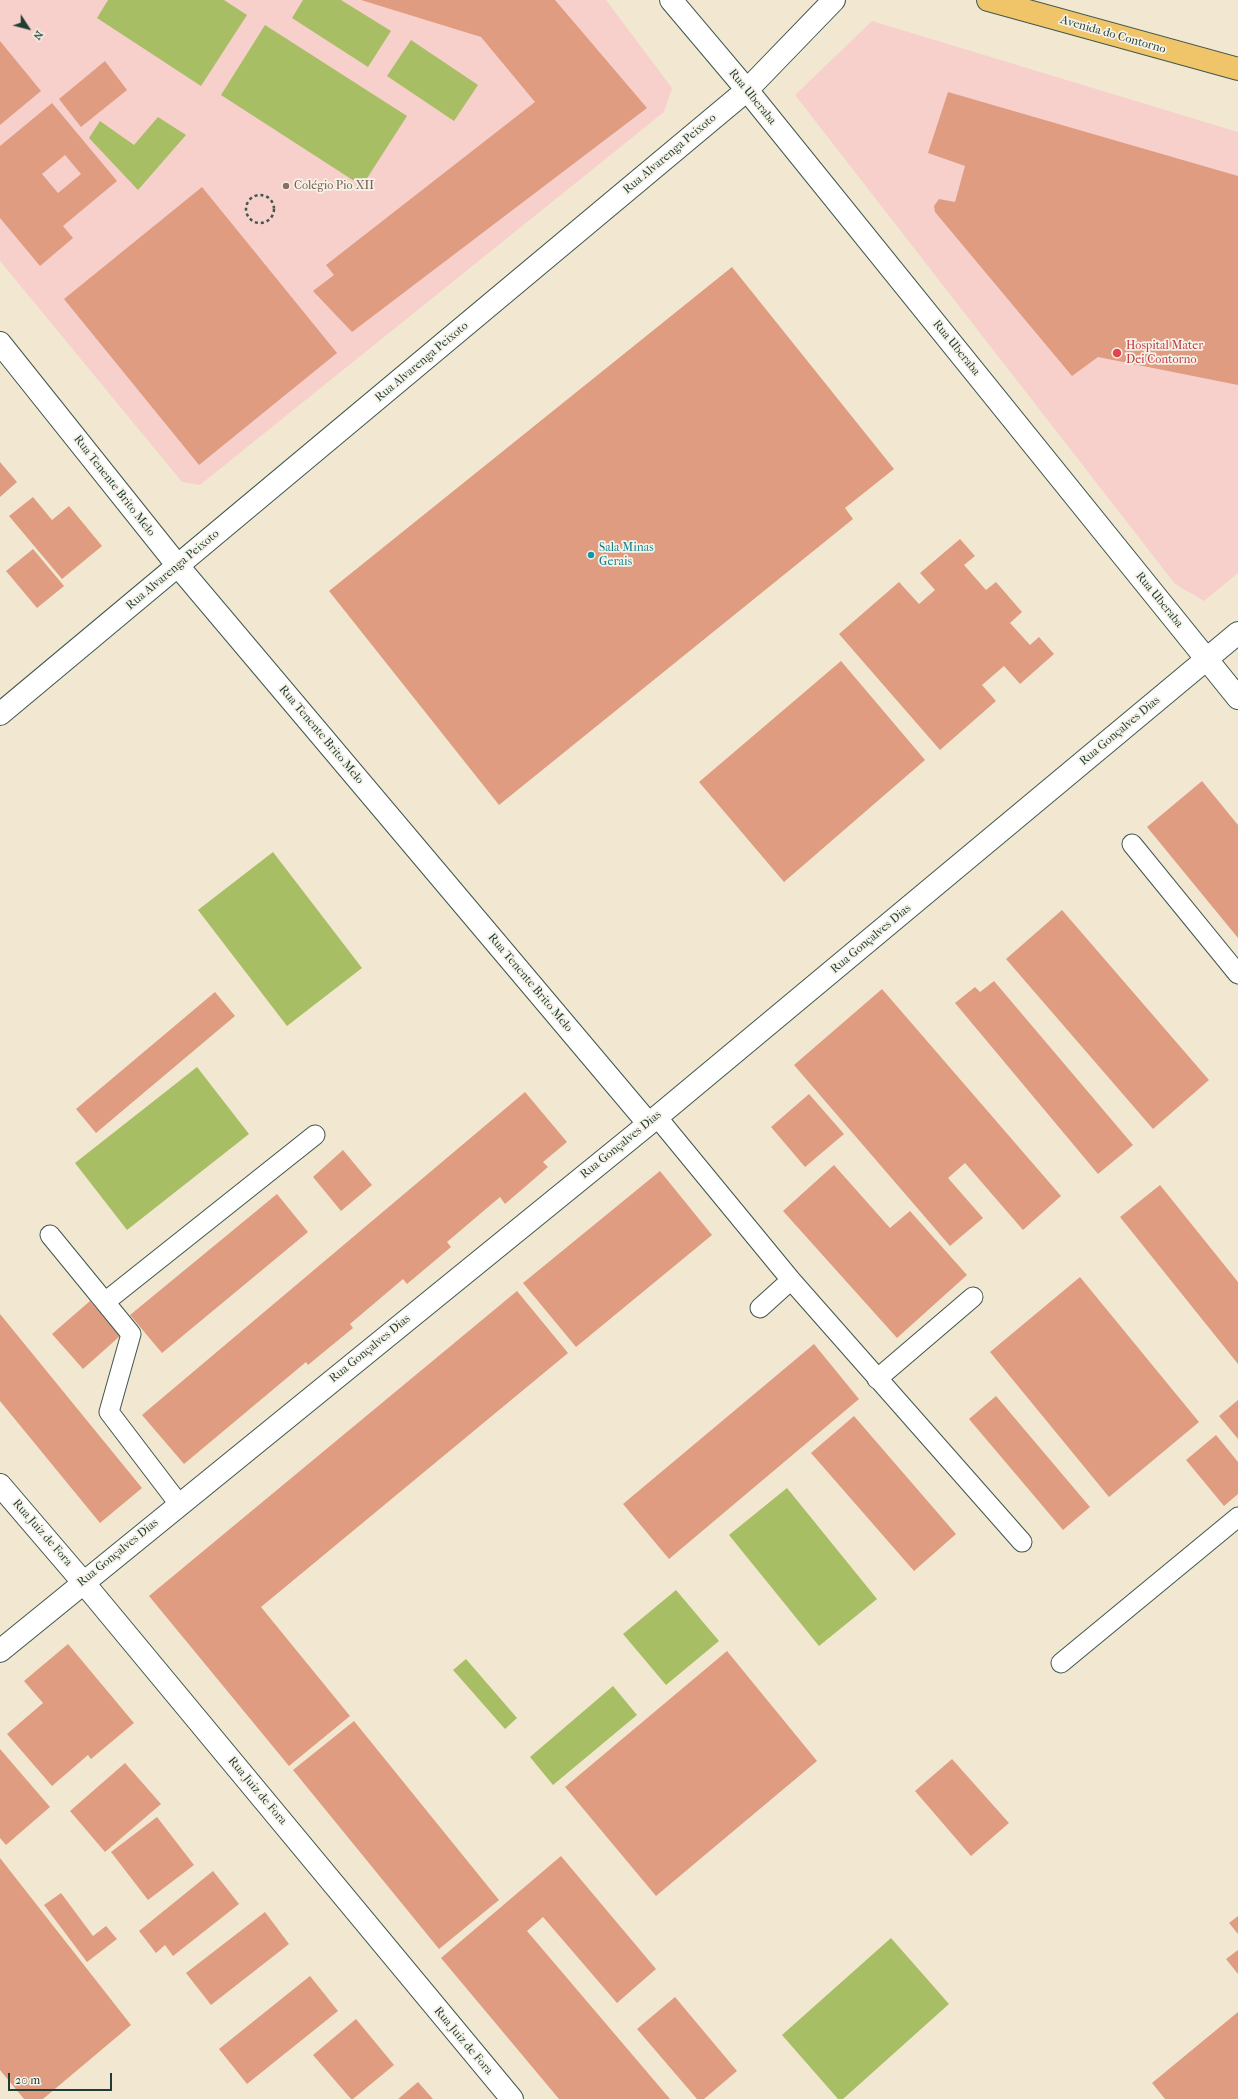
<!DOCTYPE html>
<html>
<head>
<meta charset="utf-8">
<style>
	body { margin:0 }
	#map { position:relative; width:1238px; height:2099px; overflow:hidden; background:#f2e8d1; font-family:"IM FELL French Canon",serif }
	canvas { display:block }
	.north { position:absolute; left:8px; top:8px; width:40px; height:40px; -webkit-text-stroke:3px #f7f3e8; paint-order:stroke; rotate:126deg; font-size:11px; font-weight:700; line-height:16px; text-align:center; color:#1f3d34 }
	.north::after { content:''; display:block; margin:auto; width:14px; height:18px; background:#1f3d34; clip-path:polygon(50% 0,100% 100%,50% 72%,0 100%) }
	.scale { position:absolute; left:8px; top:2073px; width:104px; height:18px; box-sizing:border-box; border:2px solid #1f3d34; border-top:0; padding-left:5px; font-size:12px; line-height:14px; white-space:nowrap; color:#1f3d34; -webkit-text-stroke:3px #f7f3e8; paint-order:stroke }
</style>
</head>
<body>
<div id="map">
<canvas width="1238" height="2099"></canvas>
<div class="north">N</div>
<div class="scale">20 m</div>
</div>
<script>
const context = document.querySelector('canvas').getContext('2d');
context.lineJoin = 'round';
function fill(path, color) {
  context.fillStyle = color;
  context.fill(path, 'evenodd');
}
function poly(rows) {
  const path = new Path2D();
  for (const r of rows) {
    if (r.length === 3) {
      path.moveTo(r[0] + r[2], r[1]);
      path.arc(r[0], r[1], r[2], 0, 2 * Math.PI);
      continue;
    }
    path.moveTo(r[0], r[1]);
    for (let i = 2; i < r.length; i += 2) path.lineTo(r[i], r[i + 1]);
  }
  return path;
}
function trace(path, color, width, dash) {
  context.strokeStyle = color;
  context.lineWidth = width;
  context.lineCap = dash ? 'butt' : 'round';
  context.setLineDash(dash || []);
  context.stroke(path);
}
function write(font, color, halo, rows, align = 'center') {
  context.font = font + ' "IM FELL French Canon",serif';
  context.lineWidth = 3.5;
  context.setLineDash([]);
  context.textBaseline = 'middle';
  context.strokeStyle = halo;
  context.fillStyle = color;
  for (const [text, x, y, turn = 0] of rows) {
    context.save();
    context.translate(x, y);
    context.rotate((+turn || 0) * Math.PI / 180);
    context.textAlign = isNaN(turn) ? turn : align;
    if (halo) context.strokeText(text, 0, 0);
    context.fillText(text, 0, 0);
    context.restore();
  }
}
const built = poly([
	[0,0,606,0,672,88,664,112,200,485,182,482,0,261],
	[872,21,1238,132,1238,573,1204,601,1175,584,795,95]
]);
const green = poly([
	[108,0,224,0,247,15,201,86,97,18],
	[303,0,341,0,391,31,368,67,292,18],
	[265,25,407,116,362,186,221,95],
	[411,40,478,85,454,121,387,76],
	[158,117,186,135,138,190,89,138,100,121,134,145],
	[273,852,362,968,287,1026,198,910],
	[197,1067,249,1134,127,1230,75,1163],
	[787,1488,877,1599,819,1646,729,1535],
	[676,1590,719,1641,666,1685,623,1634],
	[466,1659,517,1718,505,1729,453,1670],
	[613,1686,637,1715,553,1785,530,1757],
	[891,1938,949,2004,843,2099,838,2099,782,2035]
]);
const building = poly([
	[361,0,555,0,647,108,352,332,313,291,334,275,326,265,535,102,481,37],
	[0,41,41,91,0,125],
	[105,61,127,90,81,127,59,99],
	[948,92,1238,176,1238,385,1098,357,1072,376,935,212,934,206,939,199,955,202,965,166,928,153],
	[52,103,117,181,63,226,73,238,40,266,0,218,0,146],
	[65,155,81,174,58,193,42,174],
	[202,187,337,353,199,465,64,299],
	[732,267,894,469,845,508,853,519,499,805,329,591],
	[0,462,17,482,0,497],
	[33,497,52,520,69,506,102,546,62,579,9,516],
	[960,539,975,556,964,565,986,590,996,582,1022,612,1010,623,1030,645,1039,637,1054,654,1020,684,1004,666,982,685,996,701,940,750,839,634,899,582,919,604,935,590,920,573],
	[33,549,64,586,37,608,6,571],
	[841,661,925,760,784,882,699,782],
	[1202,781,1238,825,1238,938,1147,827],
	[1062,910,1209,1080,1153,1129,1006,959],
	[994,981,1133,1145,1098,1174,955,1003,975,987,980,992],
	[882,989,1061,1196,1023,1230,965,1163,948,1178,983,1218,950,1246,794,1065],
	[215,992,235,1016,96,1133,76,1109],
	[525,1092,567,1142,543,1162,548,1167,505,1204,500,1197,447,1242,451,1247,407,1284,403,1279,350,1324,353,1328,308,1365,306,1362,184,1464,142,1415],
	[809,1094,844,1134,805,1167,771,1127],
	[343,1150,372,1185,341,1211,313,1177],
	[834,1165,890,1228,910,1211,967,1275,897,1338,783,1211],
	[660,1171,712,1235,576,1347,523,1283],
	[1160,1185,1238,1282,1238,1364,1120,1217],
	[277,1194,308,1232,162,1353,130,1315],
	[1080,1277,1199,1422,1109,1497,990,1352],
	[517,1291,568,1353,261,1607,350,1716,289,1766,149,1596],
	[90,1301,120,1336,83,1369,52,1334],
	[0,1314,142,1488,100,1523,0,1401],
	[814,1344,859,1399,669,1559,623,1504],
	[996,1396,1090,1507,1063,1530,969,1419],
	[1238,1400,1238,1439,1219,1416],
	[854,1416,956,1534,914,1571,811,1453],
	[1216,1435,1238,1462,1238,1494,1224,1506,1186,1460],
	[68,1644,134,1723,91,1759,88,1755,52,1786,7,1734,43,1703,24,1681],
	[727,1651,817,1761,656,1896,565,1787],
	[354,1721,499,1900,439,1949,293,1770],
	[0,1749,50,1807,6,1845,0,1838],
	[952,1759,1009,1823,971,1856,915,1791],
	[125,1763,161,1804,105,1852,70,1811],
	[157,1817,194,1865,148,1900,111,1852],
	[561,1856,656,1969,617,2003,543,1917,527,1931,670,2099,559,2099,441,1958],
	[0,1858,131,2025,43,2099,24,2099,0,2070],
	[213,1871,239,1904,173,1956,165,1945,156,1953,139,1931],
	[61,1893,93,1936,106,1926,117,1939,87,1962,44,1905],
	[265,1912,289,1944,211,2005,186,1973],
	[1238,1916,1238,1934,1229,1923],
	[1238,1950,1238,1974,1226,1959],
	[310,1976,338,2011,247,2084,219,2049],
	[675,1997,737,2071,704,2099,697,2099,637,2029],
	[1238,2012,1238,2099,1165,2099,1152,2083],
	[356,2019,394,2065,353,2099,351,2099,313,2055],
	[418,2082,433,2099,398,2099]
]);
const path = poly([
	[260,209,14]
]);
const service = poly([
	[1132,844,1238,974],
	[657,1117,791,1280,1022,1542],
	[50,1235,131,1334,109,1412,179,1504],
	[105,1302,315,1135],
	[760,1308,791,1280],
	[877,1379,973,1297],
	[1061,1663,1238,1517]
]);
const minor = poly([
	[671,0,747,90,1238,698],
	[0,343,178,566,648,1123],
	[0,714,747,90,834,0],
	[0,1485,83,1582,512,2099],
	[0,1651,657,1117,1238,633]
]);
const primary = poly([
	[988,0,1238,69]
]);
const markers = [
	[286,186,4,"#8d6e63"],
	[1117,353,5,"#e0444e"],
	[591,555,4,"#0f9aa8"]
];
const streetNames = [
	["Avenida do Contorno",1113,35,16],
	["Rua Uberaba",752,97,51],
	["Rua Alvarenga Peixoto",670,154,-40],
	["Rua Uberaba",956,348,51],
	["Rua Alvarenga Peixoto",422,362,-40],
	["Rua Tenente Brito Melo",114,486,52],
	["Rua Alvarenga Peixoto",173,570,-40],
	["Rua Uberaba",1159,600,51],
	["Rua Gonçalves Dias",1120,731,-40],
	["Rua Tenente Brito Melo",321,735,50],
	["Rua Gonçalves Dias",871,939,-40],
	["Rua Tenente Brito Melo",530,983,50],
	["Rua Gonçalves Dias",621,1145,-39],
	["Rua Gonçalves Dias",370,1349,-39],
	["Rua Juiz de Fora",42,1533,49],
	["Rua Gonçalves Dias",118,1553,-39],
	["Rua Juiz de Fora",257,1791,50],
	["Rua Juiz de Fora",463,2041,50]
];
const educationNames = [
	["Colégio Pio XII",294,186]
];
const healthNames = [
	["Hospital Mater",1126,346],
	["Dei Contorno",1126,360]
];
const cultureNames = [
	["Sala Minas",599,548],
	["Gerais",599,562]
];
fill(built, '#f7d0cc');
fill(green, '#a7be64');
fill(building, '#df9c81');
trace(service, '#3f574c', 21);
trace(minor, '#3f574c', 24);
trace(primary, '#3f574c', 24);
trace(path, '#3f574c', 2.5, [3, 3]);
trace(service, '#fff', 19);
trace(minor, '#fff', 22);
trace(primary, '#f0c469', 22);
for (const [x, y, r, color] of markers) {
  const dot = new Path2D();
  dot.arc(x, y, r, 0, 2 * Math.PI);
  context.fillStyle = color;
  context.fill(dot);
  trace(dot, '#f7f3e8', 1.5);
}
write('12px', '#1f3d34', '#f7f3e8', streetNames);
write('12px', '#785e54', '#f7f3e8', educationNames, 'left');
write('12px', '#be3a42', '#f7f3e8', healthNames, 'left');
write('12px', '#0d838f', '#f7f3e8', cultureNames, 'left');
</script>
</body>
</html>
